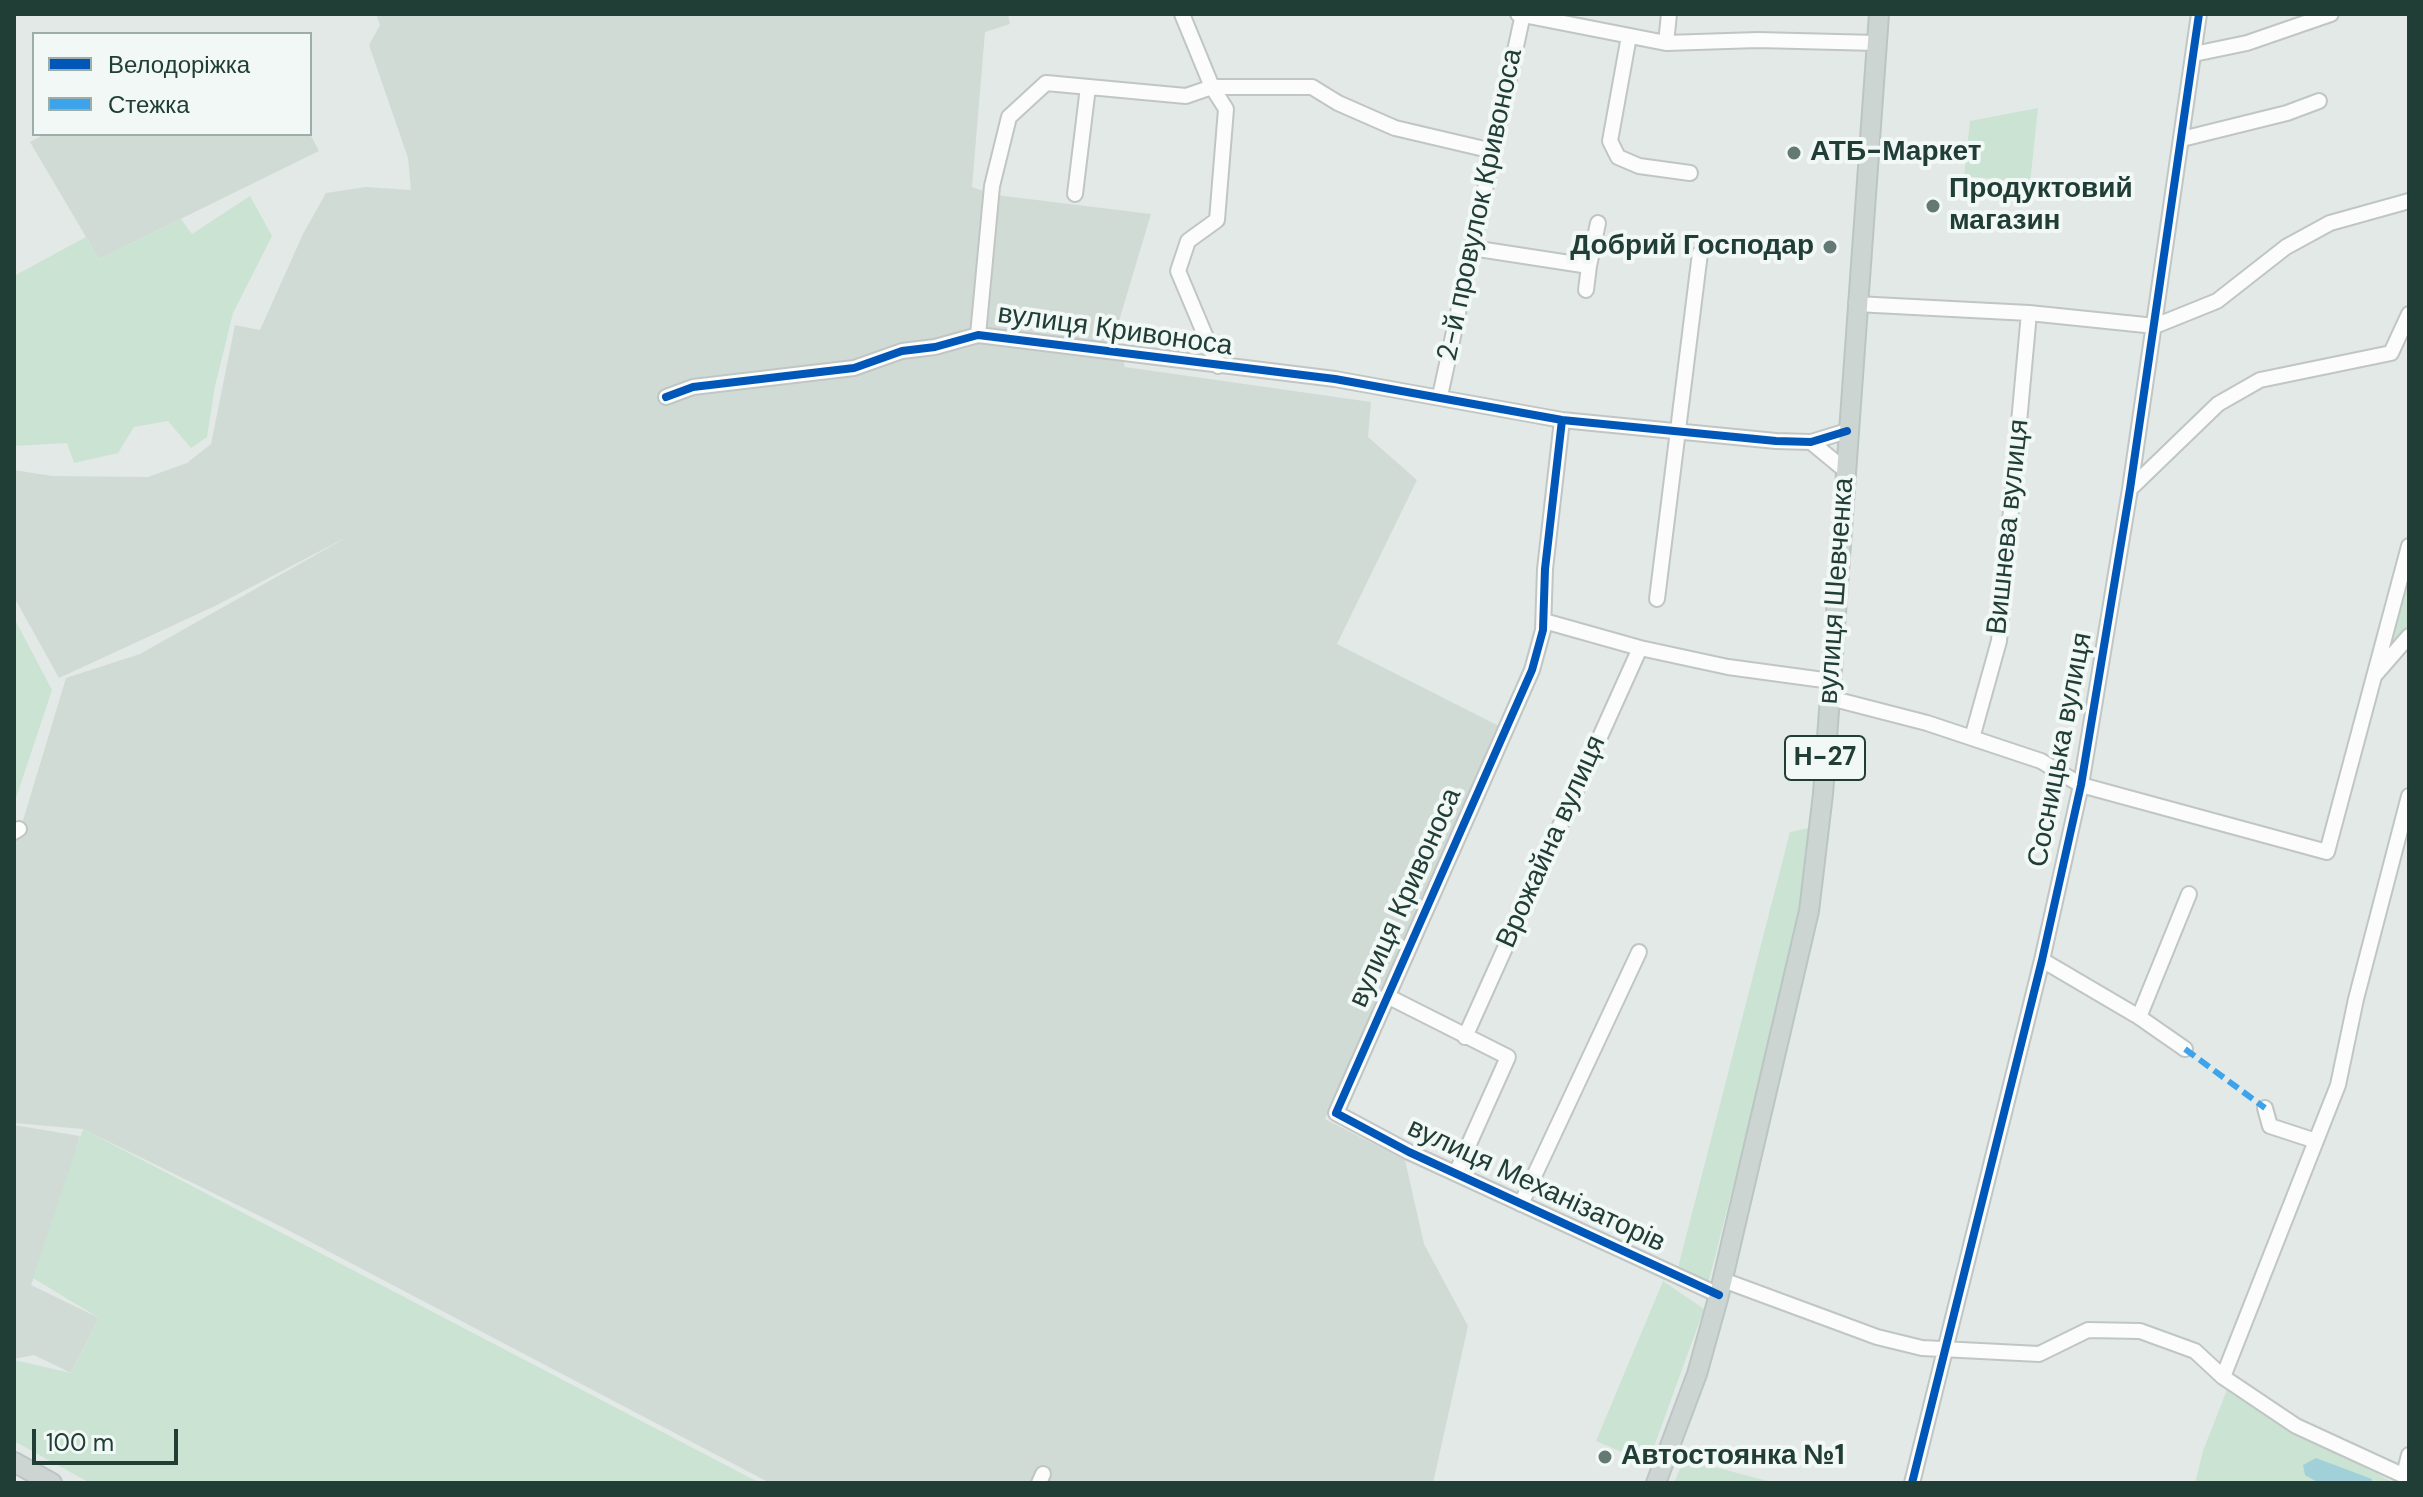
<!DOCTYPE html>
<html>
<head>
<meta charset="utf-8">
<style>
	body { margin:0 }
	#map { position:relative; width:2423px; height:1497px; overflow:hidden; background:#e3e9e6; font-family:"DM Sans",sans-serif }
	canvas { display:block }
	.frame { position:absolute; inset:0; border:16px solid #203d36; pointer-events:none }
	.legend { position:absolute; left:32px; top:32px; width:280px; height:104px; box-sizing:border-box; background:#f1f8f5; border:2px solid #9dada9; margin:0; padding:10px 14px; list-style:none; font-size:24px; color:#203d36 }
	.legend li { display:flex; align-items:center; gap:16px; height:40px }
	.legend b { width:40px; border:2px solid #9dada9 }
	.scale { position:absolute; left:32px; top:1429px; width:146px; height:36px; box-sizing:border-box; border:4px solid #203d36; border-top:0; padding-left:10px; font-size:24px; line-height:28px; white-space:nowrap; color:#203d36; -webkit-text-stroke:6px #f1f8f5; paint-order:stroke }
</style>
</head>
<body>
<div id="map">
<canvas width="2423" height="1497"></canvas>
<div class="frame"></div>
<ul class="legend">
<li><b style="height:10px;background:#0057b8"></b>Велодоріжка</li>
<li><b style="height:10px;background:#3da4eb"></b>Стежка</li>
</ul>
<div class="scale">100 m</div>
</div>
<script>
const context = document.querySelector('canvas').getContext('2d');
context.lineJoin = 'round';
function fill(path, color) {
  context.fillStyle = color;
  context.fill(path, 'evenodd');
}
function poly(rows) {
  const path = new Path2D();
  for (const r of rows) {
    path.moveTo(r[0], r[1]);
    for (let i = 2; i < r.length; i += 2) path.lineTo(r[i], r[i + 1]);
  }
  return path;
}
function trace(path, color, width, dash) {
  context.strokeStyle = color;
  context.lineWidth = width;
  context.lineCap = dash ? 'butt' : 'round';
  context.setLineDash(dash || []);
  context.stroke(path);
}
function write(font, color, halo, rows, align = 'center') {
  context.font = font + ' "DM Sans",sans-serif';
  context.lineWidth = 8;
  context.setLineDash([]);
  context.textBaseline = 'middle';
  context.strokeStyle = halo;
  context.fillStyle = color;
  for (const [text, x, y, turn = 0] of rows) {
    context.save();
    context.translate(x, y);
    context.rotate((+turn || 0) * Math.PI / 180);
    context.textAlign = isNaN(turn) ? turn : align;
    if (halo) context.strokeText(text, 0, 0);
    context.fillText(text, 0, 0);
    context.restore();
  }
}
const built = poly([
	[376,14,1008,14,1010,24,985,32,972,187,996,195,1151,214,1116,331,1125,367,1371,402,1368,437,1417,480,1337,644,1499,726,1325,1119,1405,1160,1424,1244,1468,1326,1433,1483,770,1483,284,1228,83,1129,14,1123,14,840,18,837,66,678,140,654,349,536,215,606,59,678,14,597,14,470,52,476,148,477,187,463,211,444,235,325,260,330,303,234,326,193,366,187,411,190,408,158,369,45,380,25],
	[45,134,310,134,319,151,99,259,30,142],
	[14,1125,80,1136,59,1217,31,1285,99,1318,71,1373,34,1355,14,1359]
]);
const green = poly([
	[2038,108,2030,183,1964,176,1970,121],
	[250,196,272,236,233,313,215,386,207,437,191,448,168,421,134,427,118,453,74,463,67,443,14,446,14,276,86,237,99,259,181,219,192,234],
	[2409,571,2409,631,2389,645],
	[14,618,52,690,14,804],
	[1809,828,1792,955,1708,1284,1678,1269,1680,1260,1790,832],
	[83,1129,760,1483,90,1483,14,1441,14,1360,71,1373,99,1318,33,1278],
	[1663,1281,1704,1309,1648,1463,1596,1441],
	[2228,1387,2308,1436,2394,1483,2195,1483,2203,1451],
	[1684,1459,1775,1483,1674,1483]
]);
const water = poly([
	[2316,1458,2372,1479,2371,1483,2317,1482,2305,1475,2303,1465]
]);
const minor = poly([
	[1182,14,1212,87,1226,109,1217,220,1188,241,1178,271,1218,366],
	[1518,14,1666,43,1758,40,1877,43],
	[1629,36,1610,141,1618,157,1639,166,1690,173],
	[1666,43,1669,14],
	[2194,54,2247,43,2331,14],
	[2182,139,2287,113,2319,101],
	[1075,194,1088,87],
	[1472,248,1589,266,1598,223],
	[1586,290,1589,266],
	[1856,304,2029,313,2155,326,2217,301,2286,247,2330,223,2409,201],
	[978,335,992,186,1009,117,1046,83,1186,96,1212,87,1312,87,1338,103,1395,128,1493,151],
	[1440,396,1523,14],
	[666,397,693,387,854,368,902,351,935,347,978,335,1335,379,1562,420,1776,441,1811,442,1847,431],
	[1562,420,1545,569,1543,630,1532,670,1336,1113,1409,1152,1719,1295],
	[1811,442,1845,470],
	[2130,489,2218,404,2260,380,2391,353,2409,314],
	[1657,599,1700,253],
	[1544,621,1640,648,1728,667,1831,681],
	[2375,675,2409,636],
	[1830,698,1927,723,2041,761,2081,785,2327,852,2409,546],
	[1972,738,1999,641,2029,313],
	[14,832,19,829],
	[2042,960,2139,1017,2185,1049],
	[1387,996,1508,1057,1456,1173],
	[2139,1017,2189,894],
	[1465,1037,1640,648],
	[2265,1108,2270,1126,2316,1141],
	[1521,1204,1639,952],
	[1723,1280,1877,1337,1922,1348,2039,1354,2088,1330,2140,1331,2195,1351,2223,1377,2296,1426,2409,1478],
	[2223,1377,2338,1085,2356,999,2409,796],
	[2404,1475,2409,1455],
	[1039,1483,1043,1474],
	[1912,1483,2042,960,2081,785,2130,489,2199,14]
]);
const major = poly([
	[14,1462,52,1483],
	[1656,1483,1697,1374,1719,1295,1809,911,1823,794,1879,14]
]);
const quiet = poly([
	[2185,1049,2265,1108]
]);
const cycleway = poly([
	[666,397,693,387,854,368,902,351,935,347,978,335,1335,379,1562,420,1776,441,1811,442,1847,431],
	[1562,420,1545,569,1543,630,1532,670,1336,1113,1409,1152,1719,1295],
	[1912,1483,2042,960,2081,785,2130,489,2199,14]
]);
const markers = [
	[1794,153,8,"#647974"],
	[1933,206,8,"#647974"],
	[1830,247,8,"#647974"],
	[1605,1457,8,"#647974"]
];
const shields = [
	[1825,758,80]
];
const shieldNames = [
	["Н-27",1825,758]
];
const poiNames = [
	["АТБ-Маркет",1810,153],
	["Продуктовий",1949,190],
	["магазин",1949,222],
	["Добрий Господар",1814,247,"right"],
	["Автостоянка №1",1621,1457]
];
const streetNames = [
	["2-й провулок Кривоноса",1481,205,-78],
	["вулиця Кривоноса",1115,331,8],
	["Вишнева вулиця",2009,527,-84],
	["вулиця Шевченка",1837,591,-86],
	["Сосницька вулиця",2061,750,-79],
	["Врожайна вулиця",1552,842,-66],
	["вулиця Кривоноса",1406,898,-66],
	["вулиця Механізаторів",1536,1186,25]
];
fill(built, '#d1dbd6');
fill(green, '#cbe3d3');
fill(water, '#a2d0d9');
trace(minor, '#c0c6c3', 18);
trace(major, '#bbc5c3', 22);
trace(minor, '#fbfcfb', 14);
trace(major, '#cdd5d3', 18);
trace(quiet, '#3da4eb', 6, [12, 6]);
trace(cycleway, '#0057b8', 8);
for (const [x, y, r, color] of markers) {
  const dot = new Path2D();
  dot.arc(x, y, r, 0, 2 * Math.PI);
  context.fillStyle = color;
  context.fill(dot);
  trace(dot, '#f1f8f5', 3);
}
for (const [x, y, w] of shields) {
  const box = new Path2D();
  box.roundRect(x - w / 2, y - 22, w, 44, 6);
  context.fillStyle = '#f1f8f5';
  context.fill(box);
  trace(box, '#203d36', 2);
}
write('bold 26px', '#203d36', null, shieldNames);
write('bold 28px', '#203d36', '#f1f8f5', poiNames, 'left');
write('28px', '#203d36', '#f1f8f5', streetNames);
</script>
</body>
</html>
